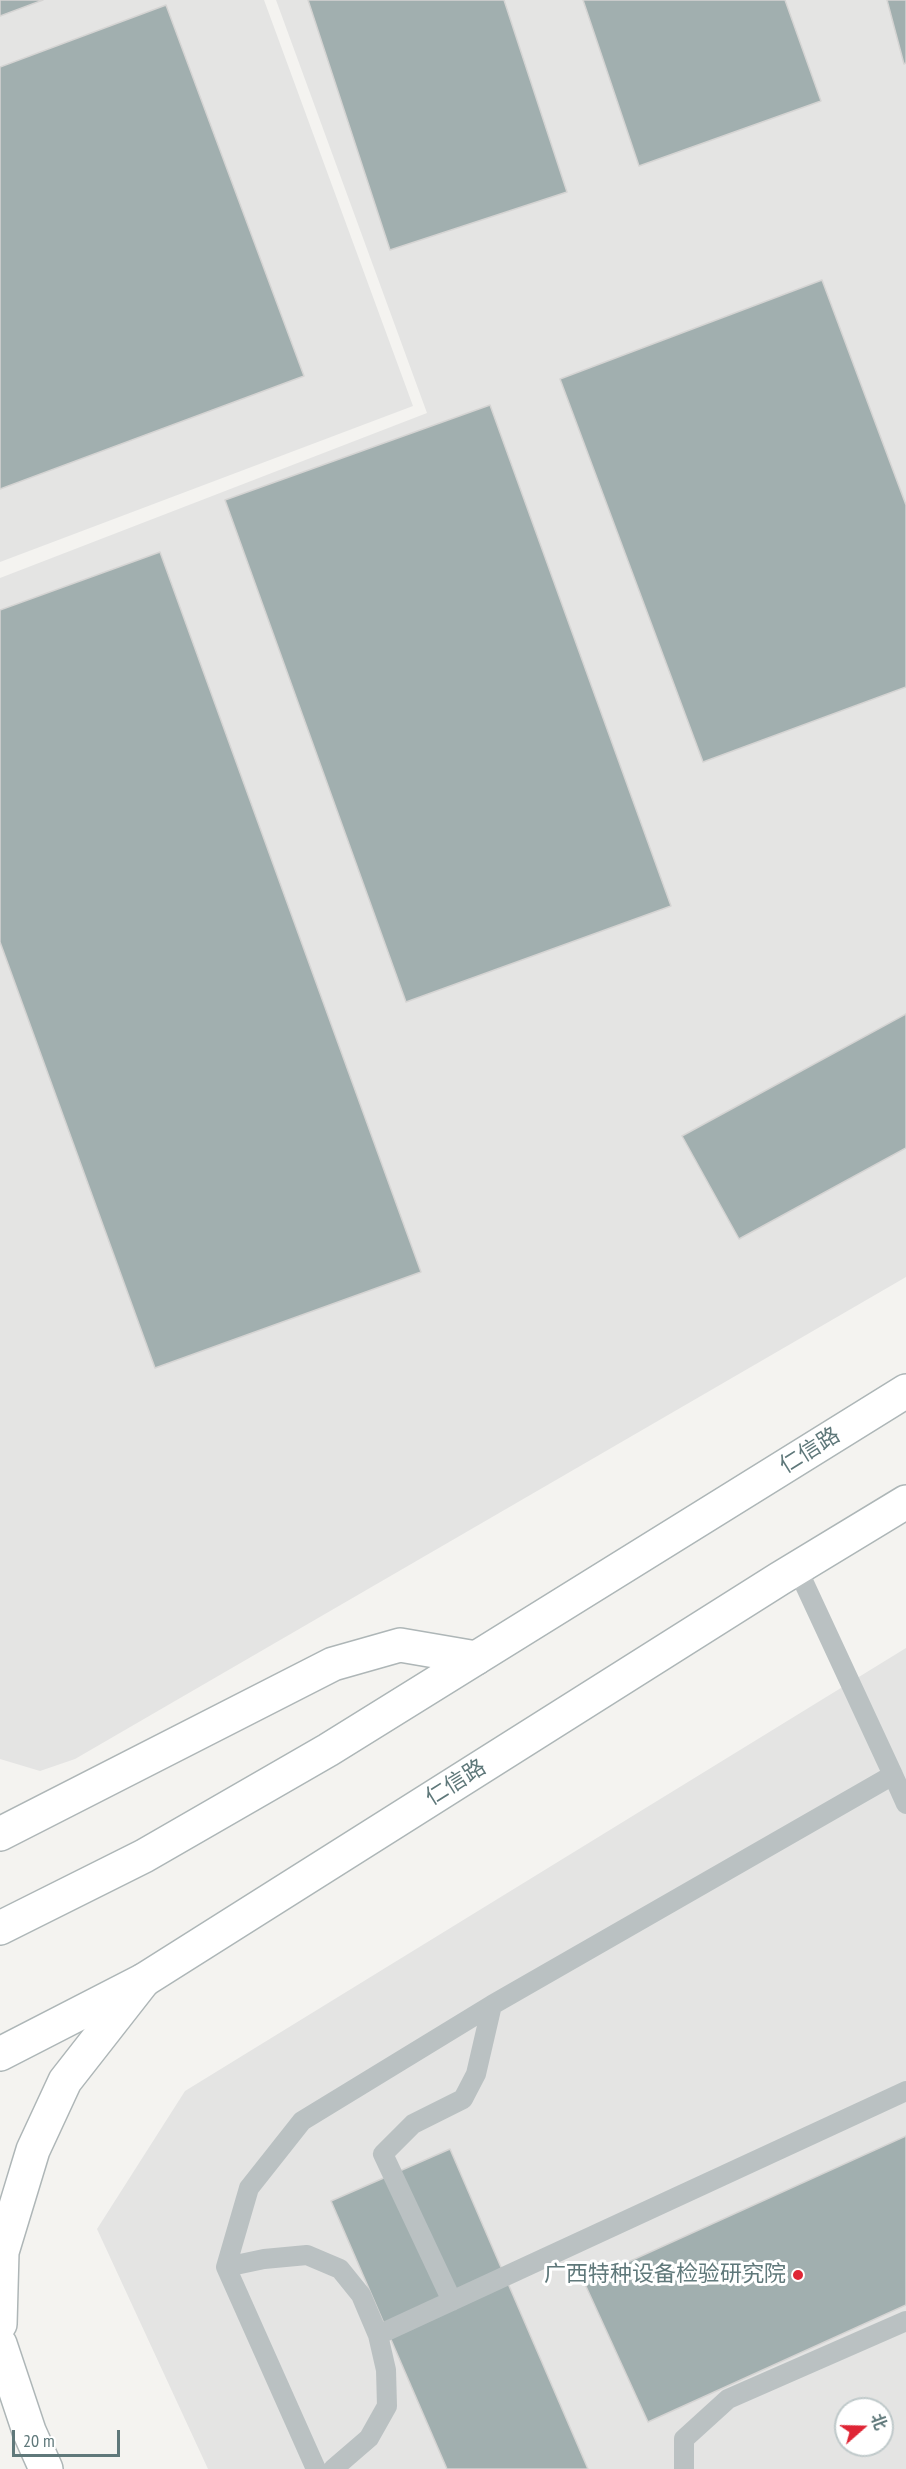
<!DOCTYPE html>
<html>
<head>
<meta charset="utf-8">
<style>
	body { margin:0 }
	#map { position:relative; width:906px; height:2469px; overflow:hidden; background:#f4f3f0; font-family:"PT Sans Narrow","Noto Sans SC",sans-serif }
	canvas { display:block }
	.north { position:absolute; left:834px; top:2397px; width:60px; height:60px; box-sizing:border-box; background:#fff; border:2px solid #bfc9ca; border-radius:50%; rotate:70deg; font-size:16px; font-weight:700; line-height:24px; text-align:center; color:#5f787a }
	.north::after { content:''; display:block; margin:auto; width:21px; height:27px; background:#df2535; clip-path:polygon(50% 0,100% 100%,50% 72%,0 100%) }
	.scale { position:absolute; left:12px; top:2430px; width:108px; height:27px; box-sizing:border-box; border:3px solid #5f787a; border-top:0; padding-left:8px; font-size:18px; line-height:21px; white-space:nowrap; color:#5f787a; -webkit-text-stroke:4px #fff; paint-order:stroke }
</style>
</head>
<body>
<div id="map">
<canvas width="906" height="2469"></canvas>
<div class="north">北</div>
<div class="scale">20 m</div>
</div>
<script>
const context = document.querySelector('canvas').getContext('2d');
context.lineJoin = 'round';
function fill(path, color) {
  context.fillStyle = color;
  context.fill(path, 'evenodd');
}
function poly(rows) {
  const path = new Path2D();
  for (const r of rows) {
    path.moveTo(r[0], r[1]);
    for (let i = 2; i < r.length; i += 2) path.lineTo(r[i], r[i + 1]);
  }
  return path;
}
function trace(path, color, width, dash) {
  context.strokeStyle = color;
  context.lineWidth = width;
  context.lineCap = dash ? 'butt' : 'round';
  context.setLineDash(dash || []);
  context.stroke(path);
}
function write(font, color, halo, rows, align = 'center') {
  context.font = font + ' "PT Sans Narrow","Noto Sans SC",sans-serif';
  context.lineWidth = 6;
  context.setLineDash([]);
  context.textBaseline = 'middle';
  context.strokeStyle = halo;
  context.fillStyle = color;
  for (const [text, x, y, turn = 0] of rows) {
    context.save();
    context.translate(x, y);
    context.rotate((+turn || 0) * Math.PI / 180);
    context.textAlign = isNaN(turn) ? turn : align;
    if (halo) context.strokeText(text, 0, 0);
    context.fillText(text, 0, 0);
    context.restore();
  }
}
const built = poly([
	[0,0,264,0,413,406,0,562],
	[276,0,906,0,906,1277,75,1759,40,1771,0,1759,0,578,427,413],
	[906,1648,906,2469,208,2469,97,2229,185,2091],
	[846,2409,882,2409,882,2445,846,2445]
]);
const building = poly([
	[0,0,43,0,0,16,0,0],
	[308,0,504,0,567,192,390,250,308,0],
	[583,0,785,0,821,101,639,166,583,0],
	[887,0,906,0,906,63,904,64,887,0],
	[166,5,304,376,0,489,0,67,166,5],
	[822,280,906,505,906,687,703,762,560,379,822,280],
	[490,405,671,906,406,1002,225,500,490,405],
	[160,552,421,1272,155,1368,0,942,0,610,160,552],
	[906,1014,906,1148,739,1239,682,1136,906,1014],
	[906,2136,906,2305,648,2422,584,2282,906,2136],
	[450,2149,588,2469,447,2469,331,2201,450,2149]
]);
const service = poly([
	[797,1568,855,1693,893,1775,797,1568],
	[492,2005,893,1775,906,1804],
	[226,2267,264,2259,307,2255,340,2269,361,2295,378,2335,906,2091],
	[316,2469,226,2267,249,2188,302,2121,492,2005,476,2074,463,2099,413,2124,383,2154,452,2301],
	[333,2469,369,2438,387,2406,386,2370,378,2335],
	[684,2469,684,2439,728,2399,906,2321]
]);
const secondary = poly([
	[0,1928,144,1856,328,1750,906,1391],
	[0,2054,144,1980,779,1579,906,1502]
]);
const primary = poly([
	[0,1834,333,1664,400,1645,476,1658],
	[0,2324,2,2252,33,2150,65,2081,144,1980],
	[0,2344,29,2431,46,2469]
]);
const markers = [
	[798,2275,6,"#df2535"]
];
const streetNames = [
	["仁信路",810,1451,-32],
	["仁信路",456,1783,-32]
];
const poiNames = [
	["广西特种设备检验研究院",786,2275]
];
fill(built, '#e4e4e3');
fill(building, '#a1afaf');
trace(building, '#d5d4d3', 1.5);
trace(secondary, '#adb6b7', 36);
trace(primary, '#aeb6b7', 36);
trace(service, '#bac1c2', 20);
trace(secondary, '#fff', 33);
trace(primary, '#fff', 33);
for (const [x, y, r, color] of markers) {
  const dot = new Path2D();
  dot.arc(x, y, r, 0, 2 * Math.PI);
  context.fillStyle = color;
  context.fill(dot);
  trace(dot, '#fff', 2);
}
write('22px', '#5f787a', '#fff', streetNames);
write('22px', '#5f787a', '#fff', poiNames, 'right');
</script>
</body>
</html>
